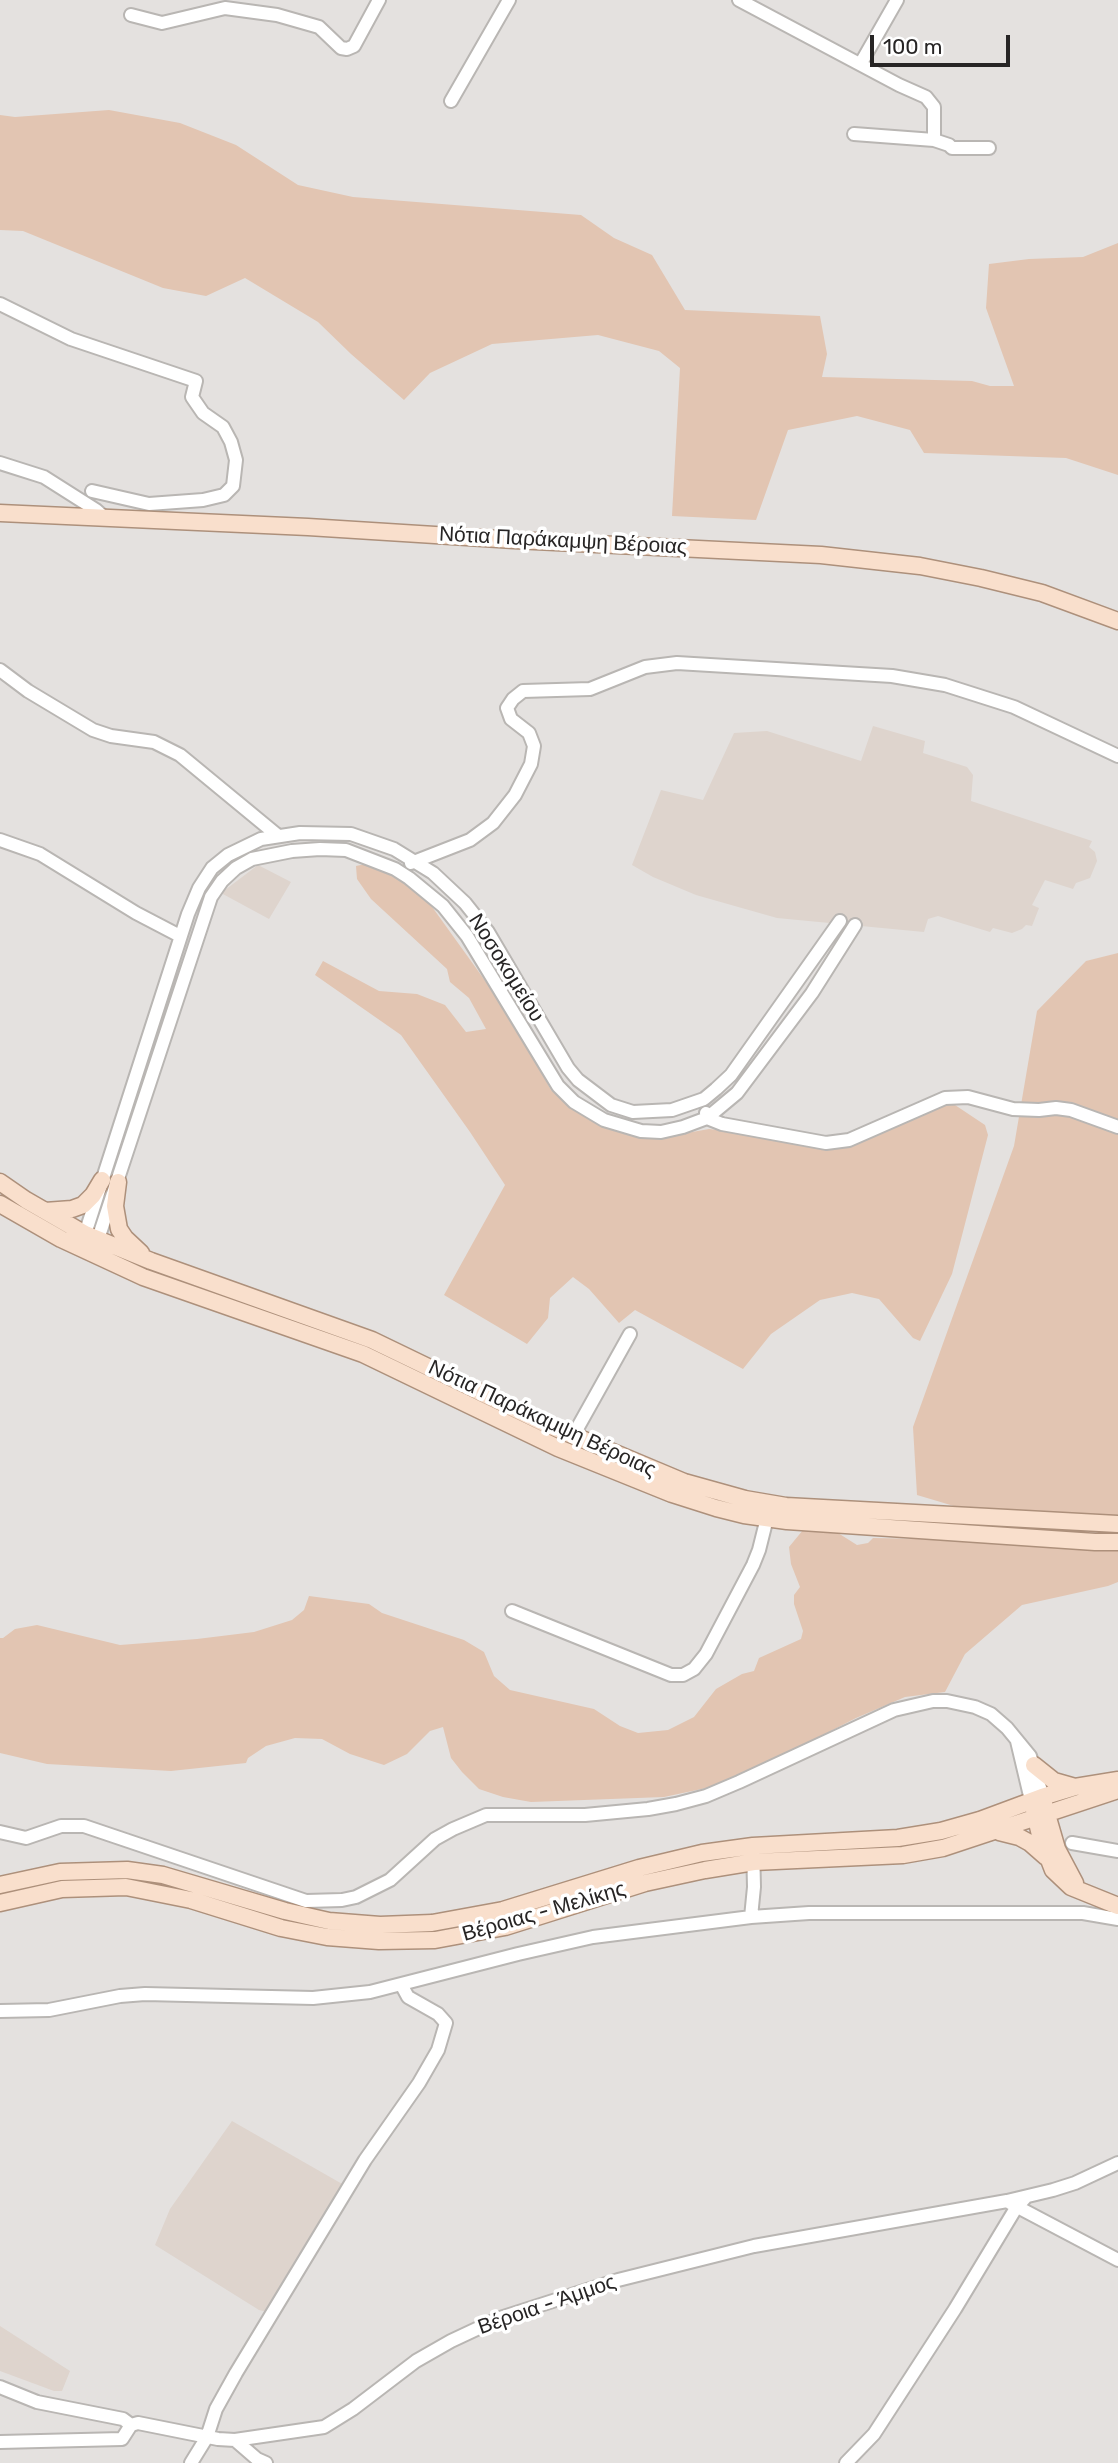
<!DOCTYPE html>
<html>
<head>
<meta charset="utf-8">
<style>
	body { margin:0 }
	#map { position:relative; width:1118px; height:2463px; overflow:hidden; background:#e4e1df; font-family:Rubik,sans-serif }
	canvas { display:block }
	.scale { position:absolute; left:870px; top:35px; width:140px; height:32px; box-sizing:border-box; border:4px solid #272525; border-top:0; padding-left:9px; font-size:21px; line-height:24px; white-space:nowrap; color:#272525; -webkit-text-stroke:5px #fff; paint-order:stroke }
</style>
</head>
<body>
<div id="map">
<canvas width="1118" height="2463"></canvas>
<div class="scale">100 m</div>
</div>
<script>
const context = document.querySelector('canvas').getContext('2d');
context.lineJoin = 'round';
function fill(path, color) {
  context.fillStyle = color;
  context.fill(path, 'evenodd');
}
function poly(rows) {
  const path = new Path2D();
  for (const r of rows) {
    path.moveTo(r[0], r[1]);
    for (let i = 2; i < r.length; i += 2) path.lineTo(r[i], r[i + 1]);
  }
  return path;
}
function trace(path, color, width, dash) {
  context.strokeStyle = color;
  context.lineWidth = width;
  context.lineCap = dash ? 'butt' : 'round';
  context.setLineDash(dash || []);
  context.stroke(path);
}
function write(font, color, halo, rows, align = 'center') {
  context.font = font + ' Rubik,sans-serif';
  context.lineWidth = 7;
  context.setLineDash([]);
  context.textBaseline = 'middle';
  context.strokeStyle = halo;
  context.fillStyle = color;
  for (const [text, x, y, turn = 0] of rows) {
    context.save();
    context.translate(x, y);
    context.rotate((+turn || 0) * Math.PI / 180);
    context.textAlign = isNaN(turn) ? turn : align;
    if (halo) context.strokeText(text, 0, 0);
    context.fillText(text, 0, 0);
    context.restore();
  }
}
const built = poly([
	[873,726,925,741,923,753,967,767,973,775,971,801,1092,841,1089,847,1095,852,1097,861,1090,878,1076,883,1073,889,1045,880,1032,905,1039,908,1032,926,1026,925,1022,929,1012,933,993,928,990,932,938,916,928,919,924,932,777,918,696,895,653,877,632,865,661,790,703,800,734,733,767,731,861,761],
	[258,865,291,882,269,919,221,893],
	[232,2121,344,2185,267,2312,259,2310,155,2245,170,2209],
	[0,2326,70,2371,62,2391,54,2391,0,2371]
]);
const green = poly([
	[109,110,180,123,236,145,298,185,353,197,581,215,614,238,652,255,685,310,820,316,827,354,822,377,972,381,990,386,1014,386,986,308,989,264,1029,259,1083,257,1118,243,1118,475,1066,458,924,453,910,430,857,416,788,430,756,520,672,516,680,368,659,351,598,335,492,344,430,373,404,400,351,354,318,322,245,278,206,296,163,288,23,231,0,230,0,115,15,117],
	[370,863,405,884,430,904,509,1014,551,1090,571,1107,600,1126,638,1136,670,1136,709,1129,744,1133,822,1147,944,1103,955,1105,985,1125,988,1135,952,1274,920,1341,913,1338,879,1299,852,1293,820,1300,771,1334,743,1369,635,1310,619,1323,589,1289,573,1277,550,1298,548,1318,527,1344,444,1295,505,1185,470,1132,401,1035,315,975,323,961,379,991,417,994,445,1005,466,1032,486,1029,469,998,450,982,447,969,371,899,357,879,356,866],
	[1118,953,1118,1517,964,1509,917,1495,913,1427,1014,1146,1037,1011,1086,961],
	[803,1530,838,1533,857,1545,868,1543,873,1538,929,1539,1118,1551,1118,1582,1108,1586,1022,1605,965,1654,945,1692,905,1697,856,1718,751,1772,711,1787,664,1797,531,1802,503,1797,479,1789,462,1772,451,1758,443,1727,430,1731,407,1754,384,1765,350,1754,322,1739,295,1738,266,1746,248,1758,246,1763,171,1771,47,1764,0,1753,0,1638,3,1638,15,1629,37,1625,120,1645,197,1639,254,1632,292,1620,304,1610,309,1596,369,1604,382,1613,464,1640,484,1652,494,1676,510,1690,594,1709,620,1726,638,1733,668,1730,694,1717,716,1689,742,1674,754,1671,759,1658,801,1639,803,1631,794,1604,794,1595,800,1587,791,1564,789,1547]
]);
const minor = poly([
	[739,0,899,85,926,97,934,107,934,140],
	[131,15,162,23,225,8,277,15,319,27,341,48,347,49,354,46,379,0],
	[861,63,897,0],
	[451,101,509,0],
	[854,134,934,140,949,145,952,148,989,148],
	[0,304,71,339,196,381,192,397,203,413,223,427,231,442,236,460,233,486,224,495,203,500,149,504,92,491],
	[0,463,44,477,96,510,104,517],
	[0,670,28,691,93,730,111,736,154,742,180,755,277,835],
	[0,840,40,854,136,913,180,936],
	[411,863,470,840,493,823,515,795,531,764,534,746,529,733,511,719,507,708,513,699,523,691,590,689,645,667,677,663,710,665,892,676,945,685,1014,707,1118,756],
	[706,1113,707,1118,722,1124,826,1143,849,1140,945,1098,968,1097,1013,1109,1039,1110,1056,1108,1071,1110,1118,1127],
	[85,1234,188,914,199,888,212,868,228,855,261,839,300,833,351,834,394,849,433,873,465,903,488,932,568,1068,578,1080,611,1105,633,1112,672,1110,704,1099,716,1089,731,1075,840,921],
	[98,1239,211,897,222,881,236,868,252,859,292,851,320,849,346,850,395,869,409,878,443,906,467,936,558,1086,574,1102,604,1120,641,1131,661,1132,683,1127,707,1118,737,1093,812,993,855,925],
	[573,1436,630,1334],
	[512,1611,671,1675,683,1675,694,1669,706,1654,753,1565,759,1550,767,1518],
	[1017,1741,1031,1800],
	[0,1832,26,1838,61,1826,84,1826,306,1901,342,1900,356,1897,390,1880,435,1839,453,1829,486,1815,585,1815,648,1809,676,1804,706,1796,739,1782,894,1710,933,1701,947,1701,975,1707,991,1714,1007,1728,1030,1756,1043,1797],
	[1072,1843,1118,1851],
	[751,1917,754,1887,753,1846],
	[0,2011,49,2010,120,1996,145,1994,313,1998,370,1992,518,1954,593,1937,751,1917,809,1913,1083,1913,1118,1919],
	[1010,2203,1118,2260],
	[0,2387,37,2402,123,2419,131,2425],
	[235,2440,257,2459,266,2463],
	[0,2442,122,2439,131,2425,138,2423,218,2439,235,2440,324,2427,353,2409,416,2361,451,2341,500,2318,618,2280,754,2246,1007,2201,1053,2190,1075,2183,1118,2163],
	[191,2463,207,2437,216,2409,236,2373,365,2160,419,2083,438,2050,446,2023,438,2014,408,1997,402,1986],
	[846,2463,874,2434,955,2309,1016,2208,1026,2197]
]);
const major = poly([
	[0,513,308,527,514,540,821,555,920,566,981,578,1042,593,1118,621],
	[0,1182,26,1200,85,1234,151,1261,372,1340,546,1424,684,1482,745,1499,786,1506,1118,1524],
	[118,1182,115,1206,119,1229,125,1238,141,1253],
	[0,1204,61,1239,143,1277,363,1354,558,1448,672,1494,716,1508,744,1515,787,1521,1095,1542,1118,1542],
	[45,1211,72,1209,83,1205,93,1195,102,1180],
	[1034,1765,1054,1781,1075,1787],
	[1044,1804,1057,1849,1075,1883],
	[1034,1810,1041,1839,1053,1870,1071,1887,1118,1906],
	[999,1832,1019,1837,1030,1843,1046,1857],
	[0,1885,60,1872,127,1870,163,1875,285,1911,329,1921,380,1925,432,1923,503,1910,639,1868,702,1853,753,1846,898,1838,941,1831,980,1820,1042,1797,1075,1787,1118,1780],
	[0,1903,62,1889,126,1887,191,1900,281,1928,327,1937,379,1941,435,1940,505,1927,645,1883,705,1870,754,1862,903,1855,943,1848,1118,1790]
]);
const streetNames = [
	["Νότια Παράκαμψη Βέροιας",563,541,3],
	["Νοσοκομείου",506,968,58],
	["Νότια Παράκαμψη Βέροιας",542,1419,25],
	["Βέροιας - Μελίκης",544,1912,-16],
	["Βέροια - Άμμος",547,2305,-19]
];
fill(built, '#ded4cd');
fill(green, '#e2c5b2');
trace(minor, '#b9b6b3', 16);
trace(major, '#ad907b', 19);
trace(minor, '#fff', 12);
trace(major, '#f9dfcc', 16);
write('21px', '#272525', '#fff', streetNames);
</script>
</body>
</html>
